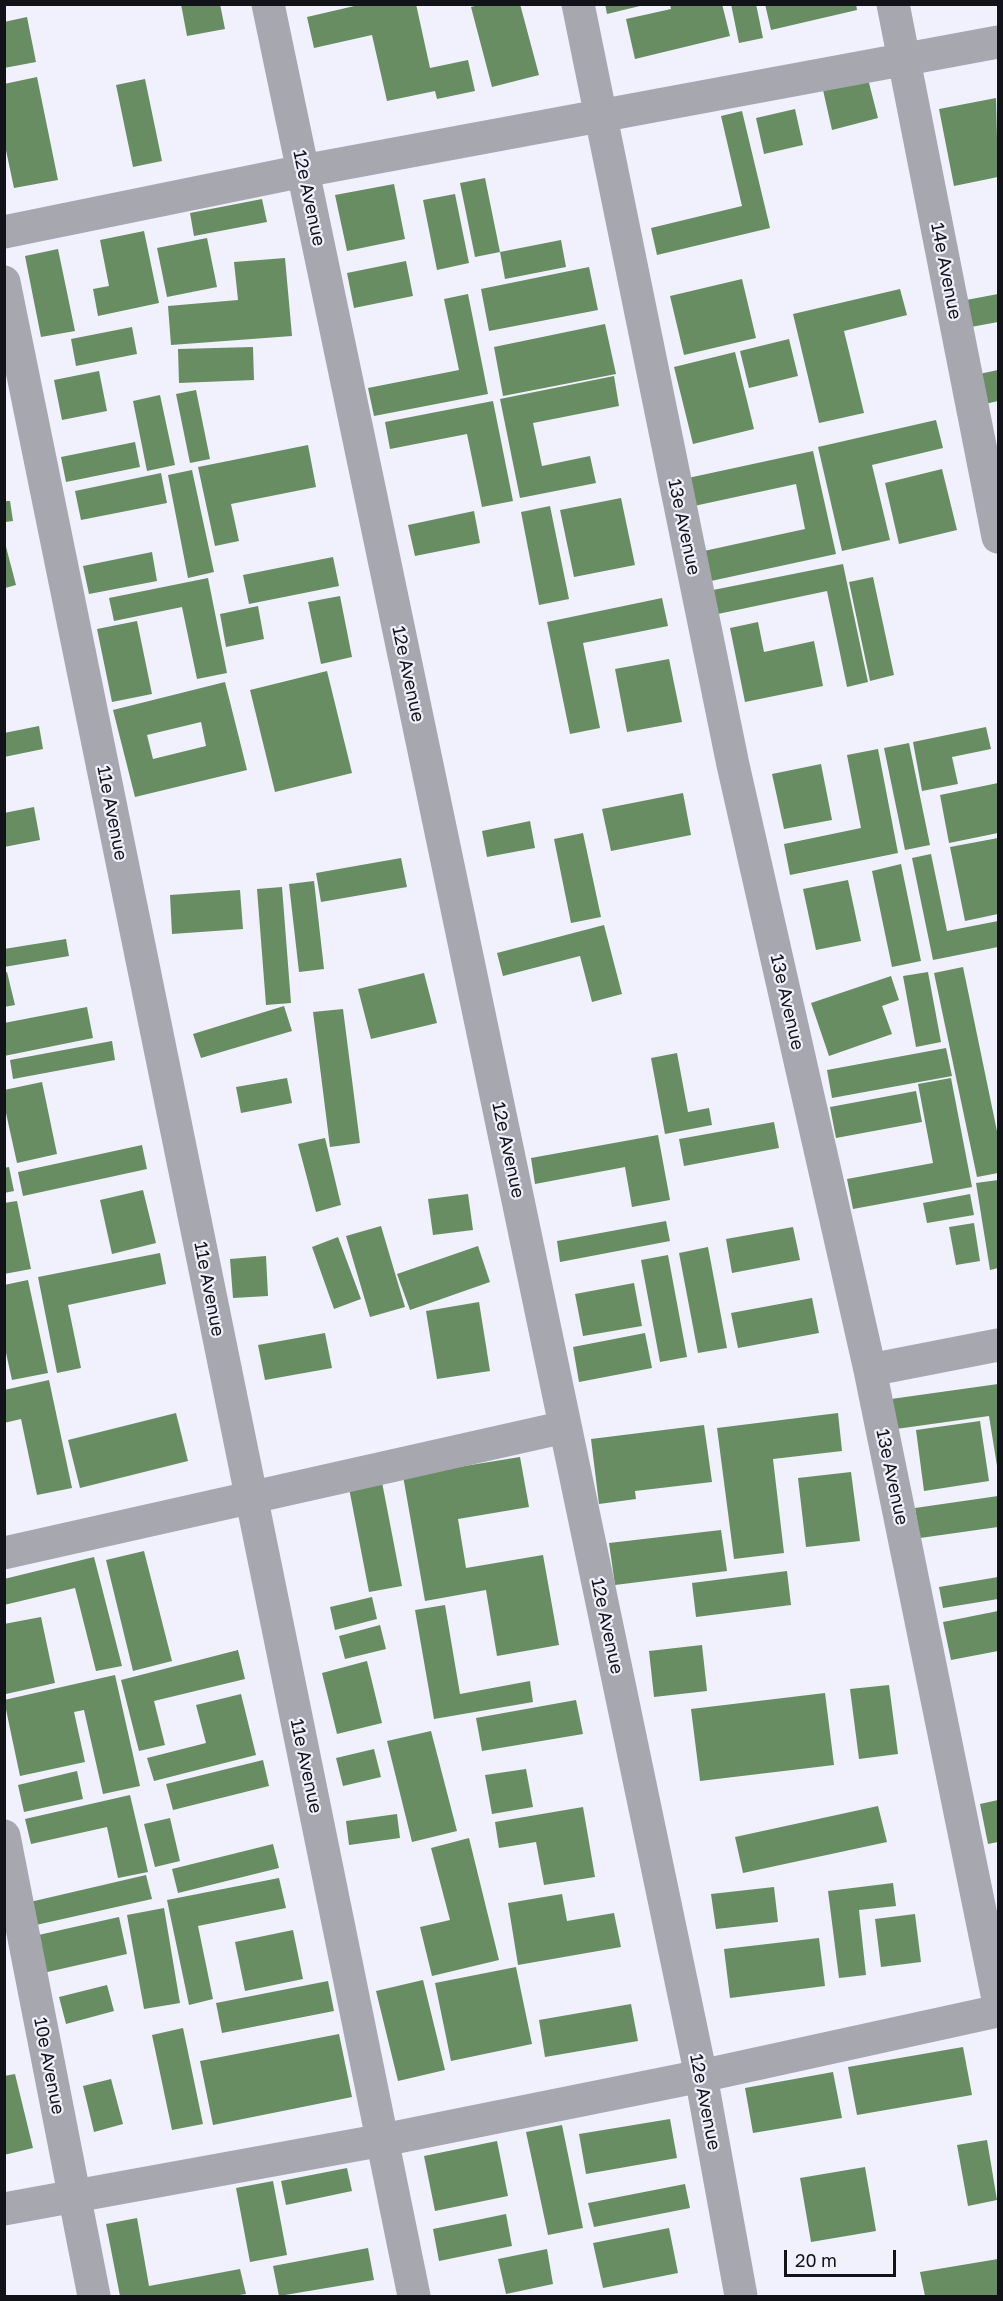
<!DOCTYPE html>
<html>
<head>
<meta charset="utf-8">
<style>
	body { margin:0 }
	#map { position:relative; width:1003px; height:2301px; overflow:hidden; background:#f0f1fd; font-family:"Golos Text",sans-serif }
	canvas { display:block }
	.frame { position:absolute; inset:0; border:6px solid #121219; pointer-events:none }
	.scale { position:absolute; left:784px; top:2250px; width:112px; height:27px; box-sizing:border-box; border:3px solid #121219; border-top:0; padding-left:8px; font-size:18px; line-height:21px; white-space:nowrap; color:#121219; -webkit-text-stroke:4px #f0f1fd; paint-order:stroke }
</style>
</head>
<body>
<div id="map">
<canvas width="1003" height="2301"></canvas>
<div class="frame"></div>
<div class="scale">20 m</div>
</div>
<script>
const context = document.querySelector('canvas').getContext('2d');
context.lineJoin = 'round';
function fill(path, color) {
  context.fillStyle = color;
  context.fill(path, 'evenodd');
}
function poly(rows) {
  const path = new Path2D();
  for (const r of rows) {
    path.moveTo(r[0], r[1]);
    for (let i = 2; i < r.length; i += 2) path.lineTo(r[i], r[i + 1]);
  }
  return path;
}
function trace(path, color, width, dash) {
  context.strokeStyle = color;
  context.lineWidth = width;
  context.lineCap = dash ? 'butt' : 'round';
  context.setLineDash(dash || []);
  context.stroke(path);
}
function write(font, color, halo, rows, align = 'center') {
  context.font = font + ' "Golos Text",sans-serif';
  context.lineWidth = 4.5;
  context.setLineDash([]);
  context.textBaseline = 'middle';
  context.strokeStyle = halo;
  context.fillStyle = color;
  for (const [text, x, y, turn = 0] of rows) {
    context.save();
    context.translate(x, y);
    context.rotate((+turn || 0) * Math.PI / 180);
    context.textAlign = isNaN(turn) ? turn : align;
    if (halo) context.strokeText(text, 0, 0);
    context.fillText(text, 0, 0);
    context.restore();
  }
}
const building = poly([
	[181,4,220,4,225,29,187,36],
	[363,4,416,4,430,68,468,60,475,91,437,99,435,91,387,101,372,35,314,48,307,17],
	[482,4,520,4,539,75,492,87,471,7],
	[605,4,643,4,644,5,607,14],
	[670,4,722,4,730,36,635,59,626,19,671,9],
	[731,4,756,4,763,38,739,43],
	[765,4,856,4,857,10,771,30],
	[27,17,36,62,4,68,4,22],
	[37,77,58,180,14,188,4,141,4,84],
	[145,79,162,161,133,167,116,85],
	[868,79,878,118,832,130,823,90],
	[996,98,998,177,954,186,939,109],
	[795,109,803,145,764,154,756,118],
	[742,111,770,228,657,255,651,228,742,206,721,116],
	[485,178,500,252,475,257,460,183],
	[394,184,405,239,347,251,335,195],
	[455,194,469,263,437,270,423,200],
	[262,199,267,222,194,236,190,213],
	[144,231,159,303,98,316,93,289,109,286,100,240],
	[207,238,217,287,167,297,157,248],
	[561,240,566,267,505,279,500,252],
	[58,249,75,331,41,337,25,256],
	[285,258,292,336,171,345,168,306,238,300,234,262],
	[406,261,413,296,354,308,347,273],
	[589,267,598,310,489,331,481,289],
	[742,279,756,338,684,355,670,296],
	[900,289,907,315,844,331,864,413,819,423,793,314],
	[468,294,488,394,374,416,368,388,459,370,444,299],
	[998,294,998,322,971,327,966,300],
	[605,324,616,374,503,396,494,347],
	[132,327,137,354,76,366,71,339],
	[789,339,798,376,749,388,740,351],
	[253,347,254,380,179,383,178,349],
	[735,352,754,429,693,444,674,367],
	[998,370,998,401,985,404,979,374],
	[99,371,107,411,62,420,54,380],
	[614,376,619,406,533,423,542,466,590,456,596,483,520,498,500,399],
	[196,390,210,459,190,463,176,394],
	[160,395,175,465,147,471,133,401],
	[493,401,513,501,482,507,467,434,390,449,385,422],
	[936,420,943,448,872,465,890,540,842,551,818,447],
	[135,442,140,467,66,482,61,457],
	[308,445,316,487,231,504,239,541,215,546,198,467],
	[813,451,836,554,711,581,704,551,805,529,796,484,694,506,688,478],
	[942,469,957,530,899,544,885,483],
	[192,470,214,572,188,578,168,475],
	[161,473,167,503,81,520,75,491],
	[621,498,635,565,574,577,560,510],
	[5,501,10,501,13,521,5,522],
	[550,506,569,599,539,605,521,512],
	[474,511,480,543,415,556,408,525],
	[5,543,16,585,5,588],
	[152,552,157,581,89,594,83,566],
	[333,557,339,586,249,604,243,575],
	[843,564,868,682,847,687,827,591,713,615,708,591],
	[873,577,894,675,870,681,849,582],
	[208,578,227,673,197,679,182,607,114,621,109,598],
	[340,596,352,657,321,664,308,602],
	[662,598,668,626,583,643,600,728,570,734,547,622],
	[258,606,264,639,226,647,220,614],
	[137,621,152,694,112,702,97,629],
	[758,622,764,652,814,641,823,686,745,702,730,628],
	[669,659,682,722,627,732,615,669],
	[327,671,352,773,275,792,250,690],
	[225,682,247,770,135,797,113,710],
	[201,722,206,746,153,759,147,735],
	[39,726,43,749,4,757,4,733],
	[986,727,991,749,952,757,958,784,922,791,913,742],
	[909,743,930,845,905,850,884,748],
	[878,749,898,853,790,875,784,844,861,828,847,755],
	[821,764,832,820,784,829,772,774],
	[998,783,998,833,949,843,940,795],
	[683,793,691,835,611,851,602,809],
	[34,807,40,840,4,847,4,813],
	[530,821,535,848,487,857,482,831],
	[583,833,601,917,571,923,554,839],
	[998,838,998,914,965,921,950,847],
	[931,854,947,931,998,921,998,947,933,960,912,858],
	[401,858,407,887,321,902,316,873],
	[901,864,921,961,892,967,872,871],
	[848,880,861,941,816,950,803,889],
	[314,881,324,969,299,972,289,884],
	[282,887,291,1003,266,1005,257,889],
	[240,890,243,929,172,934,170,895],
	[604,925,622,994,592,1002,580,956,503,976,497,953],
	[66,939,69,956,4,967,4,949],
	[963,967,998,1136,998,1173,977,1177,934,973],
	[7,972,15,1005,4,1007,4,973],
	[928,972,941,1042,916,1047,903,976],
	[424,973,437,1023,371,1039,358,989],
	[891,976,899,1000,882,1006,892,1034,829,1056,811,1003],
	[284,1006,292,1031,201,1058,193,1034],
	[87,1007,93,1038,4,1056,4,1023],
	[343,1009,360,1143,330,1147,313,1012],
	[112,1041,115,1060,13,1079,10,1060],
	[946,1048,952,1076,832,1098,827,1070],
	[677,1053,688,1112,709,1108,712,1125,665,1134,651,1058],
	[287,1078,292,1103,241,1113,236,1087],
	[951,1078,972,1187,853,1209,847,1179,933,1163,918,1084],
	[42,1082,57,1154,17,1163,4,1104,4,1090],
	[916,1091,922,1122,836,1138,830,1107],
	[774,1122,779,1148,684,1166,679,1139],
	[658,1135,670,1200,632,1207,625,1167,535,1184,531,1158],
	[325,1138,341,1205,316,1212,298,1144],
	[142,1145,147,1169,23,1196,18,1172],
	[9,1167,14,1191,4,1193,4,1168],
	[998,1180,998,1268,990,1270,976,1183],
	[143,1190,156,1243,112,1254,100,1200],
	[468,1194,473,1230,433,1235,428,1199],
	[970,1194,974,1215,927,1223,923,1203],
	[17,1201,31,1269,4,1274,4,1203],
	[666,1221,670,1241,560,1262,557,1241],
	[974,1223,980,1261,956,1265,949,1227],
	[381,1226,405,1307,370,1317,346,1236],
	[793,1227,800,1260,732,1273,726,1239],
	[338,1237,361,1299,334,1309,312,1247],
	[478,1246,490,1282,410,1310,397,1274],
	[708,1247,727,1348,698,1353,679,1253],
	[160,1253,166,1284,68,1305,81,1368,57,1373,38,1277],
	[668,1255,687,1357,660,1362,641,1260],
	[266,1256,268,1296,233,1298,230,1259],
	[28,1280,48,1373,12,1380,4,1344,4,1285],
	[634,1283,642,1326,583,1336,575,1294],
	[812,1298,819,1333,738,1348,731,1313],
	[479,1302,490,1371,437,1379,426,1311],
	[325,1333,332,1368,265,1380,258,1345],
	[645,1333,652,1368,579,1382,573,1347],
	[49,1380,72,1488,37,1495,21,1419,4,1423,4,1390],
	[998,1384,998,1472,989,1416,896,1429,891,1399],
	[176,1413,188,1461,80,1488,68,1440],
	[838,1413,842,1451,773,1459,784,1553,734,1559,717,1428],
	[980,1421,989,1481,924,1491,916,1430],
	[704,1425,712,1482,635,1491,636,1499,599,1504,591,1439],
	[520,1457,529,1507,458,1519,466,1568,543,1555,559,1645,497,1656,486,1590,425,1601,403,1476],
	[851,1472,860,1541,806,1547,798,1478],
	[381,1477,402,1586,369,1592,348,1483],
	[998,1496,998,1527,920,1538,915,1508],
	[721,1530,727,1571,615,1585,609,1543],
	[144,1551,172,1661,133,1671,106,1560],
	[94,1557,122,1666,96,1671,75,1588,4,1605,4,1579],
	[787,1571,791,1605,696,1617,692,1583],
	[998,1577,998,1599,943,1608,939,1587],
	[372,1597,377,1619,335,1630,330,1607],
	[445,1605,460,1694,530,1681,533,1702,434,1719,415,1610],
	[998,1611,998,1651,951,1660,943,1622],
	[41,1617,55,1683,6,1694,4,1624],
	[380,1625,386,1649,345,1659,339,1636],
	[702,1645,707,1691,654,1697,649,1651],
	[238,1650,245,1679,154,1701,165,1745,139,1751,121,1680],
	[367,1661,382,1723,337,1734,322,1673],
	[115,1675,140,1786,103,1794,84,1710,74,1712,85,1762,20,1776,4,1700],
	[889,1685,898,1754,859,1759,850,1689],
	[825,1693,834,1765,700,1781,691,1709],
	[241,1694,256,1755,154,1781,147,1758,206,1743,196,1705],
	[576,1700,583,1734,482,1751,476,1718],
	[431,1731,457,1831,412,1842,387,1741],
	[374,1749,381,1777,343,1786,336,1758],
	[263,1760,269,1786,173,1810,166,1784],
	[526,1769,533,1807,492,1814,485,1775],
	[77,1771,83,1799,24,1812,18,1785],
	[130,1795,148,1872,118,1878,107,1827,31,1844,25,1819],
	[998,1800,998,1842,988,1844,980,1804],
	[878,1806,887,1842,743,1873,735,1837],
	[583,1807,595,1877,544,1885,536,1842,499,1848,495,1822],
	[397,1814,400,1838,349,1845,346,1821],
	[170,1818,180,1861,155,1867,144,1824],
	[469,1838,499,1960,432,1976,420,1927,450,1920,431,1848],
	[273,1844,279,1868,178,1893,172,1869],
	[146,1875,152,1899,36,1925,30,1902],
	[279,1878,286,1908,198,1926,213,1999,189,2005,167,1900],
	[893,1883,896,1906,859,1910,866,1975,839,1978,828,1891],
	[774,1887,778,1922,716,1929,711,1894],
	[562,1894,567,1921,614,1913,621,1947,518,1965,508,1903],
	[164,1908,180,2003,144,2009,127,1915],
	[915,1914,921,1962,881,1967,875,1919],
	[119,1917,127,1954,43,1973,34,1936],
	[293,1930,303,1979,245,1991,235,1942],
	[819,1938,825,1986,730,1998,724,1949],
	[516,1967,532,2044,451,2061,435,1983],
	[423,1980,445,2070,398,2081,376,1991],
	[328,1981,334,2011,222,2033,216,2003],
	[107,1985,114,2011,66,2024,59,1997],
	[631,2004,638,2041,545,2057,539,2020],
	[183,2028,203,2124,172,2130,152,2035],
	[339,2034,352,2097,213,2125,200,2061],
	[963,2047,972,2095,857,2115,848,2067],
	[833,2072,842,2118,753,2133,745,2088],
	[15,2074,33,2148,4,2155,4,2076],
	[111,2079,123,2124,94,2132,83,2086],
	[670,2119,677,2158,586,2174,579,2134],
	[562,2125,583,2228,548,2235,526,2132],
	[987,2140,997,2200,968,2206,957,2145],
	[497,2141,508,2196,435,2211,424,2156],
	[865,2167,876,2231,811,2242,800,2178],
	[347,2168,352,2191,286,2205,281,2181],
	[273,2181,287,2255,250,2262,236,2188],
	[685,2184,690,2208,594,2227,588,2203],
	[506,2214,512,2246,439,2261,433,2229],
	[137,2218,149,2286,240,2269,246,2294,233,2296,120,2296,106,2224],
	[669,2228,678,2273,603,2288,593,2243],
	[368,2248,374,2280,279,2296,273,2266],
	[547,2249,553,2284,506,2294,498,2259],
	[998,2259,998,2296,925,2296,920,2272]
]);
const minor = poly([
	[268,4,701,2076,741,2296],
	[578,4,733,765,870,1370,998,1999],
	[893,4,998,537],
	[4,232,303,171,998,42],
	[4,282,414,2296],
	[870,1370,998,1345],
	[4,1553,565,1427],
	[4,1836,94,2296]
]);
const tertiary = poly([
	[4,2209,383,2140,701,2076,998,2011]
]);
const streetNames = [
	["12e Avenue",309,198,78],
	["14e Avenue",946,271,79],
	["13e Avenue",684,527,78],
	["12e Avenue",408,674,78],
	["11e Avenue",112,813,79],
	["13e Avenue",787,1002,77],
	["12e Avenue",508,1150,78],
	["11e Avenue",209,1289,79],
	["13e Avenue",892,1477,78],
	["12e Avenue",607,1626,78],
	["11e Avenue",306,1766,78],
	["10e Avenue",49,2066,79],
	["12e Avenue",705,2102,79]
];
fill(building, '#688d62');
trace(minor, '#a7a7b0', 33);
trace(tertiary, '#a7a7b0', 33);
write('18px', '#121219', '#f0f1fd', streetNames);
</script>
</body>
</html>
